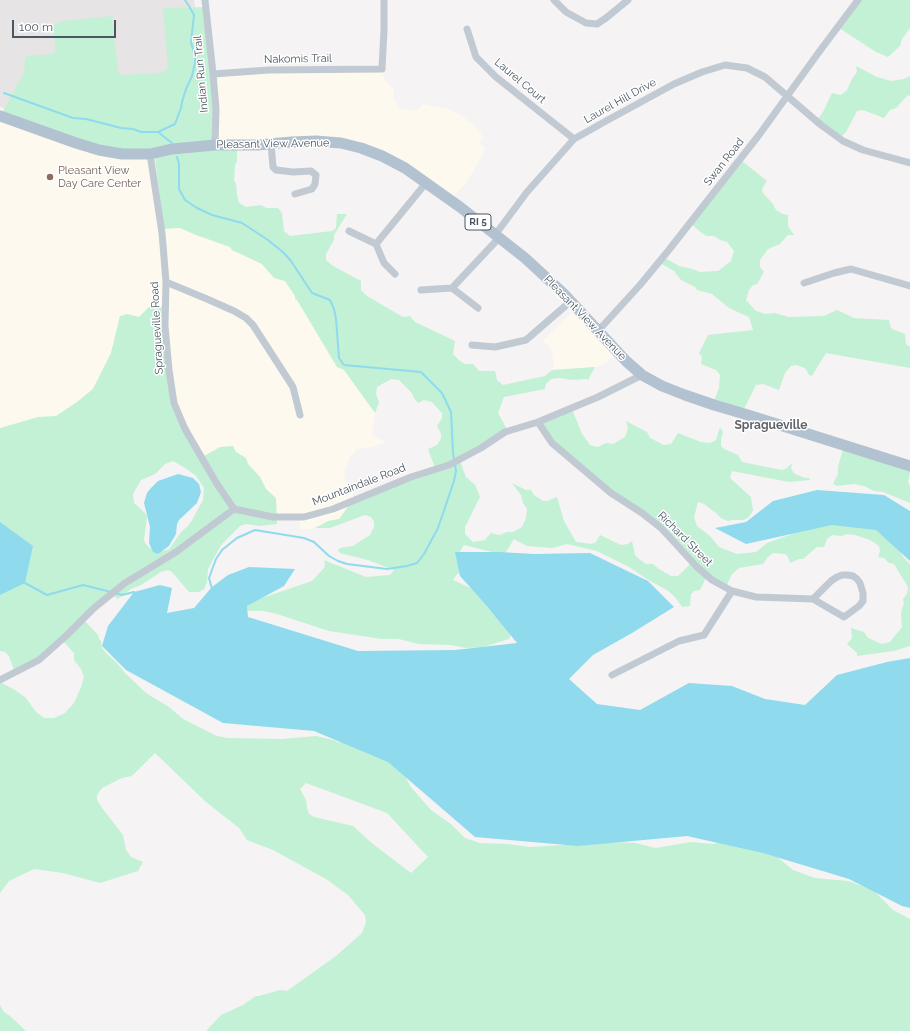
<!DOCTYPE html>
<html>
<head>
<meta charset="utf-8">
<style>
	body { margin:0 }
	#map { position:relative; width:910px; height:1031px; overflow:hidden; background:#f5f3f3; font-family:Raleway,sans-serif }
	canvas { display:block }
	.scale { position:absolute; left:12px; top:20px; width:104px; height:18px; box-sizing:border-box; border:2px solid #4a5661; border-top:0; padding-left:5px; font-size:12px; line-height:14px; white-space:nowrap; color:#4a5661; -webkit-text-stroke:3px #fff; paint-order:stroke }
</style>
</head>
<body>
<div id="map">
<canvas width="910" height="1031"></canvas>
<div class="scale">100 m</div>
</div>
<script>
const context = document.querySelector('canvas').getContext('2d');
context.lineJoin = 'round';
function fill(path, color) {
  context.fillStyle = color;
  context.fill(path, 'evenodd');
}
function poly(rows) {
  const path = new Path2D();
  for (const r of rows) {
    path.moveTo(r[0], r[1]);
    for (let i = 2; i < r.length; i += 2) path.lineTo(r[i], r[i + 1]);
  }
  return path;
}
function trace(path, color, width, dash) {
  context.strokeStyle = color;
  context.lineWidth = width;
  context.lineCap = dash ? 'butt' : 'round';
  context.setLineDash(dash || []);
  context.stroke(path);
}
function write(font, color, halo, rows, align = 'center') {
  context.font = font + ' Raleway,sans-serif';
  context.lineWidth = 3;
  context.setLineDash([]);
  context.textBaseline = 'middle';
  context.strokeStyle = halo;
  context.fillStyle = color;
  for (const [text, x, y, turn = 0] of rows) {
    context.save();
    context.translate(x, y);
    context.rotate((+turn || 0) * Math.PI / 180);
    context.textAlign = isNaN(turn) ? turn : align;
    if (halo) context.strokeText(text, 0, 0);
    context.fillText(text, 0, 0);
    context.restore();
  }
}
const commercial = poly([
	[380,70,389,86,394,88,393,99,397,103,398,108,415,111,420,108,423,104,447,109,461,115,473,124,480,132,483,138,479,143,485,147,483,154,465,185,459,190,452,200,405,167,330,143,218,146,217,74],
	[0,115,154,151,163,227,180,228,196,235,230,247,232,250,262,264,274,278,285,281,295,296,295,299,297,300,337,367,344,370,375,413,372,435,376,438,386,442,373,447,357,449,349,459,344,473,346,484,354,497,349,506,339,519,328,521,313,529,300,529,300,518,277,517,276,498,266,489,260,477,248,464,246,458,236,452,204,456,175,403,149,307,139,317,127,314,120,316,111,353,93,389,77,402,56,416,39,418,0,428],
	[577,307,617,351,606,363,596,367,552,370,554,364,551,349,543,341]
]);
const education = poly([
	[0,0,194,0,203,77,67,132,0,107]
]);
const green = poly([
	[859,0,910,0,910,28,902,39,900,46,888,57,876,52,839,28],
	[206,7,216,145,237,145,237,161,235,165,234,180,236,184,237,195,239,203,246,207,261,205,266,208,278,208,282,213,284,231,290,236,332,231,336,228,337,214,347,214,334,235,334,240,326,254,326,260,333,266,361,281,361,290,367,296,403,317,410,316,415,322,455,341,453,354,460,361,465,364,473,364,479,371,495,371,497,380,503,385,545,376,552,370,595,367,588,380,586,379,572,380,560,378,551,379,546,384,545,389,504,397,498,413,508,431,460,461,466,477,475,485,480,497,465,527,465,534,473,542,485,540,491,533,499,535,507,532,513,532,522,527,526,518,527,509,523,503,521,495,512,483,526,490,531,490,534,495,543,501,547,501,557,497,564,521,576,542,591,544,596,542,600,535,621,545,628,544,632,541,635,555,639,559,646,564,653,564,659,569,671,576,678,576,692,562,670,537,612,494,555,446,540,423,572,409,582,434,590,445,598,447,606,443,613,444,625,437,628,429,626,421,647,432,650,438,664,445,671,444,678,433,701,442,710,443,716,440,720,427,723,432,721,440,721,446,724,449,738,455,742,462,782,470,787,468,792,463,791,469,795,474,805,478,809,478,810,480,789,482,732,471,730,478,751,497,753,511,748,518,743,520,732,520,728,521,721,518,716,513,704,504,698,502,694,517,697,526,710,536,719,547,737,554,756,552,767,543,806,529,845,523,879,528,898,548,904,558,910,564,910,646,894,651,857,656,857,653,847,644,852,638,851,628,864,632,868,638,882,644,890,642,902,627,901,613,904,603,903,599,907,594,908,587,894,564,889,563,884,558,878,557,880,551,879,546,870,540,855,535,846,534,842,536,832,535,827,539,824,547,817,547,803,559,799,559,790,563,788,557,785,554,773,553,768,557,763,564,739,568,732,574,726,587,707,576,700,590,694,591,691,594,690,606,682,607,675,597,667,590,650,581,629,567,597,551,567,544,552,548,527,546,514,539,506,552,500,554,464,545,458,555,463,571,457,574,453,580,506,605,517,620,509,639,483,647,466,648,451,645,418,644,399,639,382,639,329,631,277,614,264,611,250,611,242,608,250,600,268,596,312,581,324,568,325,565,324,560,366,577,390,575,394,570,368,560,340,553,338,550,340,548,353,546,370,535,374,527,374,522,371,517,365,515,330,528,315,528,328,521,339,519,350,504,435,468,428,449,437,445,441,439,441,434,437,426,442,418,442,413,432,402,424,400,418,403,414,398,411,392,399,380,391,379,377,387,376,394,379,402,375,413,344,370,337,367,297,300,295,299,295,296,285,281,274,278,262,264,232,250,230,247,196,235,180,228,164,229,154,151,99,149,1,115,25,70,24,64,26,56,52,54,55,53,56,48,52,26,62,21,113,16,112,22,118,71,121,75,159,73,165,71,168,68,163,8],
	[856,66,877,77,891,81,904,79,910,76,910,96,908,95,896,108,890,110,884,118,863,110,857,111,846,132,841,137,817,120,823,112,832,93,841,95,847,90,852,79,857,72],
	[742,161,767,181,762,189,763,193,773,204,776,210,783,214,788,215,788,226,794,235,788,235,780,244,768,249,760,260,760,267,764,272,757,284,753,285,749,290,746,300,756,311,766,314,774,313,789,317,824,316,837,310,854,318,889,320,890,326,892,329,905,334,906,344,910,347,910,368,826,353,812,376,809,375,805,368,796,365,791,366,785,373,779,390,763,384,756,385,742,413,713,403,719,388,720,375,716,370,701,364,702,357,699,353,708,335,753,330,749,317,729,308,712,294,697,290,695,287,681,280,674,271,660,263,665,258,679,266,692,269,700,272,718,271,731,261,734,251,727,242,720,240,714,236,707,236,702,233,691,224],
	[149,307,166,307,175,403,204,456,220,447,233,446,236,452,246,458,248,464,260,477,266,489,276,498,277,524,260,526,246,524,240,526,221,545,208,569,207,582,204,589,199,592,189,592,172,572,168,570,161,572,141,585,131,589,118,599,113,595,84,620,98,635,99,639,101,641,102,648,106,653,117,663,125,673,146,693,169,707,183,719,217,736,228,738,282,739,316,736,334,740,339,743,340,740,400,765,410,786,431,810,451,824,465,838,480,843,507,844,530,847,614,842,635,843,656,848,691,842,713,844,735,839,765,847,793,870,815,878,848,881,865,887,874,891,893,910,910,919,910,1031,206,1031,221,1015,243,1005,256,996,259,996,280,990,287,991,336,956,362,933,366,922,365,915,348,895,326,879,273,850,247,840,239,828,206,802,155,753,132,776,122,778,102,788,97,795,97,800,102,808,123,835,126,850,131,857,143,862,138,871,100,883,63,873,34,869,9,881,0,893,0,682,15,690,26,698,36,712,44,718,54,718,65,713,74,703,80,690,84,677,81,669,74,660,74,653,63,641,15,673,9,656,5,652,0,651,0,428,38,417,56,416,77,402,93,389,111,353,120,316,127,314,139,317],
	[173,461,187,469,196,476,204,488,203,500,191,522,187,527,182,531,169,549,160,552,150,548,145,543,144,540,147,516,144,512,134,503,133,494,141,480,155,474,165,464],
	[306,783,387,813,428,857,411,873,373,844,353,826,314,817,309,814,307,808,306,800,300,789],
	[844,445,910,464,910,473,908,482,910,486,910,503,883,492,874,491,864,486,854,484,837,486,833,484,838,474,838,467],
	[0,1005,4,1012,10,1016,26,1031,0,1031]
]);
const water = poly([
	[178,474,193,478,199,484,201,492,197,503,179,520,177,524,176,534,169,546,158,554,153,552,149,543,150,527,144,503,147,493,150,489,158,481],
	[817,490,884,495,910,511,910,561,876,530,832,525,746,544,715,528,746,522,773,501],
	[0,522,33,546,25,583,0,595],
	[455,552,499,552,534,554,590,553,648,581,674,607,632,633,593,655,569,679,597,704,640,710,689,683,732,686,765,699,805,705,837,675,887,662,910,658,910,908,902,906,849,879,763,853,687,836,578,846,475,837,388,762,314,731,223,723,126,670,102,646,108,626,134,592,160,585,172,588,167,613,194,608,212,587,228,575,249,567,295,569,284,586,247,606,248,617,358,651,455,650,517,643,486,605,460,576]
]);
const stream = poly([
	[4,93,73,118,86,119,121,128,133,129,141,132,158,132,175,124,181,108,182,102,186,89,192,76,195,63,195,57,191,42,194,15,189,6,185,0],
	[158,132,172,143],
	[177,157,179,164,179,189,185,200,197,208,212,215,242,223,268,240,284,253,291,261,312,293,330,300,334,309,336,319,339,358,344,365,421,372,442,393,451,412,453,452,454,460],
	[25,583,47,595,83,585,111,592],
	[212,589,209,578,216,559,222,550,237,538,255,530,304,538,314,542,329,556,338,561,347,564,387,569,407,566,417,563,424,554,438,528,454,481,456,471,455,465],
	[115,593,122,595,134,592]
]);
const street = poly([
	[205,0,213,74,216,109,215,145],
	[554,0,566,12,586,23,597,24,606,18,628,0],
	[467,29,476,57,496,77,574,139],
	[213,74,269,70,382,69,384,30,384,0],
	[271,144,273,167,276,170,293,172,311,171,316,175,315,184,312,189,295,194],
	[150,154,162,233,166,282,165,326,169,370,174,403,185,429,217,484,234,509],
	[349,231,376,244,426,183],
	[495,235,527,192,574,139,606,121,674,84,702,72,725,65,747,68,765,77,821,125,843,141,863,150,910,163],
	[376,244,384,263,395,274],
	[166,282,207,299,234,311,246,318,253,325,293,387,300,415],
	[804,283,834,273,851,269,910,286],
	[452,288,478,308],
	[421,290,452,288,499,238],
	[598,331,640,285,668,251,759,135,819,52,858,0],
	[472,345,495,347,526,340,571,301],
	[538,422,552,443,611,493,642,513,661,528,696,566,712,580,732,591,756,597,813,599,844,617,859,606,863,601,863,593,860,583,857,579,853,576,848,575,842,575,837,577,831,581,813,599],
	[612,675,679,641,704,635,732,591],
	[0,680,39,660,67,635,94,608,125,583,176,552,234,509,273,517,304,517,333,509,411,477,449,465,481,448,505,432,538,422,598,397,642,375]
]);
const primary = poly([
	[0,116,76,143,99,150,122,154,150,154,172,149,215,145,257,145,292,142,316,141,341,143,361,148,382,156,405,168,460,207,525,258,564,294,626,361,642,375,662,386,685,395,714,405,748,415,910,466]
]);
const markers = [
	[50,177,4,"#8d6e63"]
];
const shields = [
	[478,222,26]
];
const shieldNames = [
	["RI 5",478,222]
];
const streetNames = [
	["Nakomis Trail",298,59,-1],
	["Indian Run Trail",201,74,-95],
	["Laurel Court",520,81,40],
	["Laurel Hill Drive",620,101,-29],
	["Pleasant View Avenue",273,144,-1],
	["Swan Road",724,162,-52],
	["Pleasant View Avenue",585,318,46],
	["Spragueville Road",157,328,-93],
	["Mountaindale Road",359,485,-21],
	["Richard Street",685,539,45]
];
const educationNames = [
	["Pleasant View",58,171],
	["Day Care Center",58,184]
];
const neighbourhoodNames = [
	["Spragueville",771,425]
];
fill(commercial, '#fdf9ef');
fill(education, '#e6e4e5');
fill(green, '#c3f1d5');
fill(water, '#90daee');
trace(stream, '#90daee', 2);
trace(street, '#c1cad2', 7);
trace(primary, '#b3c2d1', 11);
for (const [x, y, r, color] of markers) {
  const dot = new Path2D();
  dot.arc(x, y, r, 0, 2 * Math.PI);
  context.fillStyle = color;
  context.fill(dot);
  trace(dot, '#fff', 1.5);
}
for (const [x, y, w] of shields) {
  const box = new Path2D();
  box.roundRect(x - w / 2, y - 8, w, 16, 3);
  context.fillStyle = '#fff';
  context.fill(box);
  trace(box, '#4a5661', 1);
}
write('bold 10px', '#4a5661', null, shieldNames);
write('11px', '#4a5661', '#fff', streetNames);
write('11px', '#785e54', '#fff', educationNames, 'left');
write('bold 12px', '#5f6368', '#fff', neighbourhoodNames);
</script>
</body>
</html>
